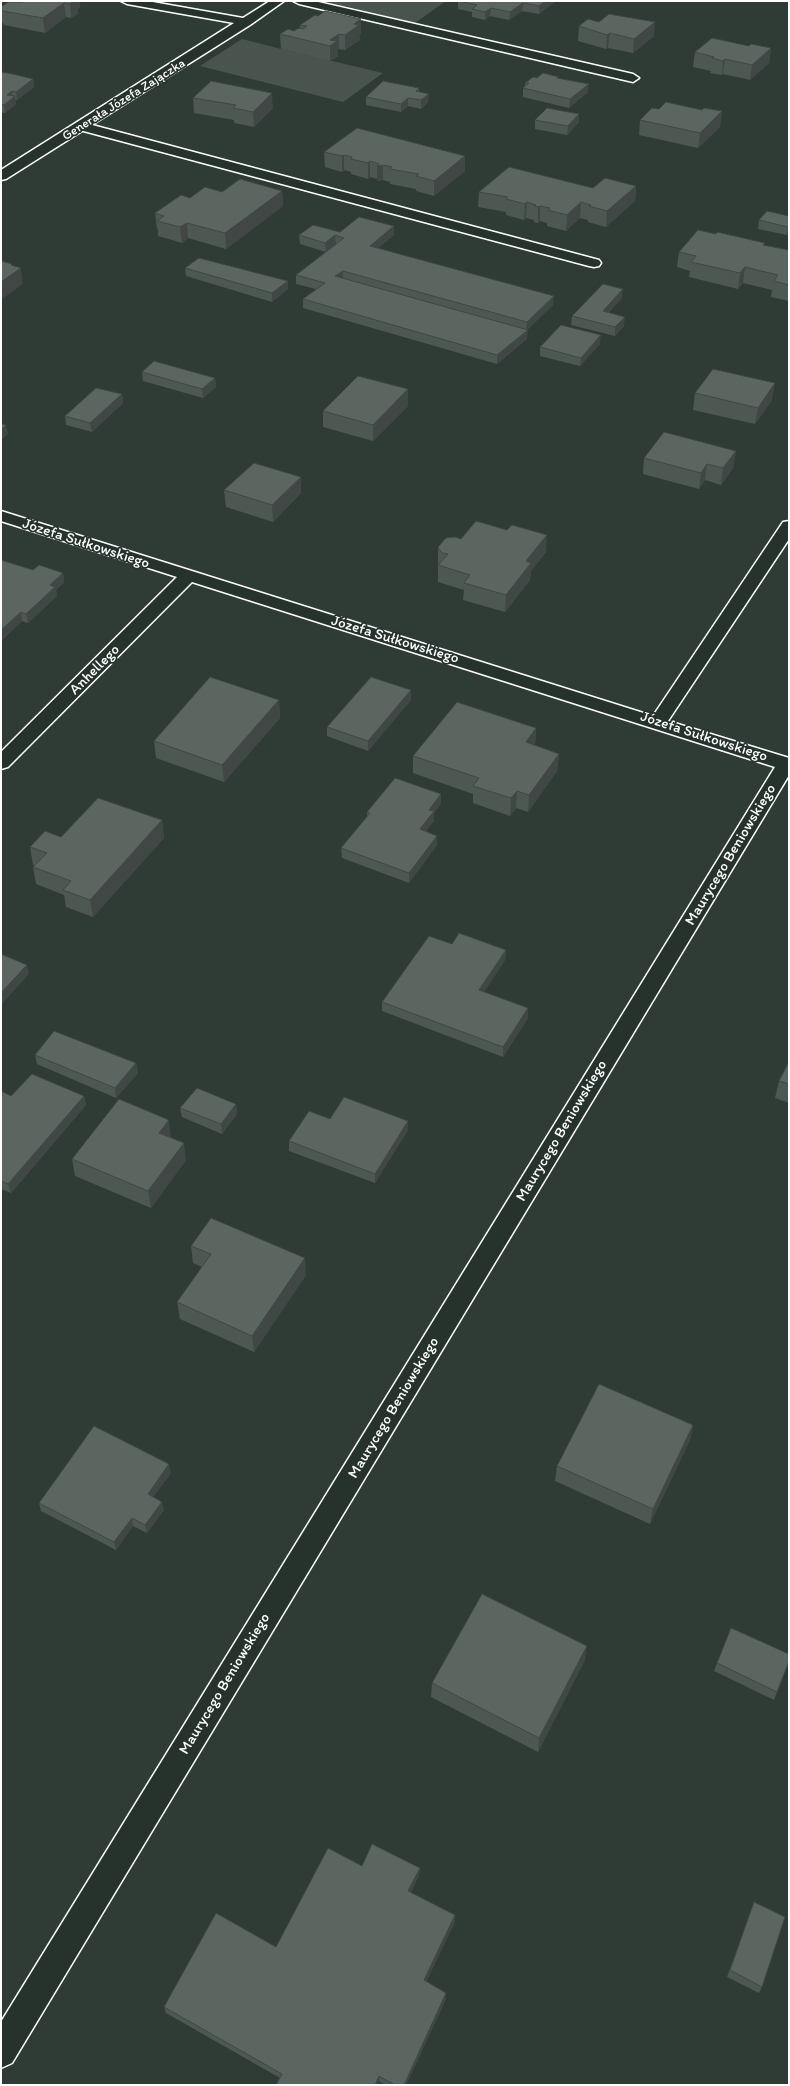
<!DOCTYPE html>
<html>
<head>
<meta charset="utf-8">
<style>
	body { margin:0 }
	#map { position:relative; width:790px; height:2086px; overflow:hidden; background:#2f3b35; font-family:Itim,sans-serif }
	canvas { display:block }
	.frame { position:absolute; inset:0; border:2px solid #fff; pointer-events:none }
</style>
</head>
<body>
<div id="map">
<canvas width="790" height="2086"></canvas>
<div class="frame"></div>
</div>
<script>
const context = document.querySelector('canvas').getContext('2d');
context.lineJoin = 'round';
function fill(path, color) {
  context.fillStyle = color;
  context.fill(path, 'evenodd');
}
function poly(rows) {
  const path = new Path2D();
  for (const r of rows) {
    path.moveTo(r[0], r[1]);
    for (let i = 2; i < r.length; i += 2) path.lineTo(r[i], r[i + 1]);
  }
  return path;
}
function trace(path, color, width, dash) {
  context.strokeStyle = color;
  context.lineWidth = width;
  context.lineCap = dash ? 'butt' : 'round';
  context.setLineDash(dash || []);
  context.stroke(path);
}
function write(font, color, halo, rows, align = 'center') {
  context.font = font + ' Itim,sans-serif';
  context.lineWidth = 3.5;
  context.setLineDash([]);
  context.textBaseline = 'middle';
  context.strokeStyle = halo;
  context.fillStyle = color;
  for (const [text, x, y, turn = 0] of rows) {
    context.save();
    context.translate(x, y);
    context.rotate((+turn || 0) * Math.PI / 180);
    context.textAlign = isNaN(turn) ? turn : align;
    if (halo) context.strokeText(text, 0, 0);
    context.fillText(text, 0, 0);
    context.restore();
  }
}
const green = poly([
	[323,1,446,1,415,23],
	[242,39,281,49,383,73,343,102,200,66]
]);
const service = poly([
	[81,122,599,260,601,263,599,266,594,267,589,266,76,129,75,126,76,123,81,122]
]);
const minor = poly([
	[121,1,147,1,243,18,270,1,284,1,250,25,6,179,1,180,1,170,234,23,127,4,121,1],
	[293,1,314,1,633,74,639,78,633,82,299,4,293,1],
	[1,511,653,716,783,522,789,521,789,539,668,721,789,758,789,775,12,2063,1,2068,1,2022,775,767,192,582,8,767,1,769,1,752,177,577,1,521,1,511]
]);
const wall = poly([
	[24,1,79,1,80,7,78,9,78,14,71,18,66,17,45,33,4,25,2,22,1,7],
	[458,1,556,1,539,14,522,11,509,20,490,16,485,20,472,17,472,12,458,9],
	[300,25,361,34,359,35,360,40,345,50,339,49,337,50,338,56,330,61,281,49,280,34,294,31,300,28],
	[579,26,654,36,633,53,608,48,606,49,578,41],
	[749,46,771,48,769,63,750,80,723,74,722,75,710,73,711,71,693,67,695,52],
	[1,72,33,79,34,87,17,100,15,100,16,104,5,113,1,112],
	[537,78,559,79,588,92,569,108,523,97,523,88,525,87,525,83],
	[419,88,419,92,428,102,421,109,408,106,401,112,366,105,366,97],
	[193,98,273,108,254,127,234,123,234,120,194,113],
	[702,110,722,111,720,127,698,148,639,135,640,120],
	[579,114,579,122,567,135,535,129,535,120],
	[324,152,465,156,465,171,434,196,416,191,416,189,390,184,390,182,383,180,377,181,377,179,370,177,368,179,351,174,351,172,344,170,342,172,325,167],
	[636,186,635,201,606,227,588,222,588,220,580,218,566,231,547,226,547,223,540,221,538,223,534,222,534,220,526,218,524,220,506,215,506,212,478,207,479,192,593,188],
	[282,191,283,206,226,249,188,238,182,243,158,236,158,229,157,229,155,213,190,198,222,192],
	[789,216,789,233,787,235,758,229,759,220],
	[340,232,394,235,378,248,553,305,527,330,527,339,497,364,303,308,303,299,316,289,296,284,296,275,326,252,300,244,299,235],
	[764,245,789,250,789,301,771,297,772,290,743,283,738,289,689,277,690,271,677,267,679,252],
	[185,268,288,289,272,302,186,276],
	[622,298,609,312,624,326,615,336,571,325,572,316],
	[600,344,580,366,540,356,540,347],
	[142,372,215,378,216,387,203,398,143,381],
	[695,393,772,400,755,424,693,410],
	[122,394,123,403,92,432,66,425,65,416],
	[408,406,373,441,323,427,323,411],
	[736,451,733,468,721,485,705,480,699,489,643,474,644,458],
	[301,477,301,493,273,522,226,507,224,490],
	[461,539,546,552,531,571,530,580,505,612,463,600,464,590,438,582,438,547],
	[1,560,33,570,63,573,64,582,56,590,57,596,28,623,22,621,1,641],
	[279,700,280,718,224,782,156,758,154,741],
	[411,700,368,751,327,736,327,727],
	[536,728,535,745,559,754,557,771,528,812,516,808,510,816,473,803,473,794,413,773,413,756],
	[441,794,441,803,434,813,434,821,426,831,437,845,409,883,342,858,341,848,367,817,367,812],
	[162,820,164,838,93,917,66,907,64,895,36,884,33,867,35,865,33,865,30,847,61,837],
	[452,944,506,950,505,960,484,992,528,1018,503,1057,382,1011,382,1002],
	[35,1055,136,1063,138,1073,116,1098,37,1064],
	[789,1062,789,1103,775,1098,779,1081],
	[1,1091,11,1096,84,1096,86,1105,11,1193,1,1189],
	[236,1104,237,1114,222,1134,182,1117,180,1108],
	[330,1119,408,1130,375,1183,289,1151,289,1141],
	[171,1137,186,1160,151,1208,75,1176,72,1159],
	[191,1246,306,1275,254,1352,180,1319,177,1302,202,1267,193,1263],
	[693,1425,690,1440,650,1524,555,1481,557,1466],
	[171,1473,153,1497,164,1510,147,1533,133,1526,116,1550,41,1511,39,1503],
	[789,1654,789,1662,774,1700,714,1671,717,1663],
	[585,1660,538,1752,431,1697,432,1683],
	[362,1866,420,1868,419,1875,411,1892,455,1922,426,1981,446,1993,446,1999,406,2085,385,2085,379,2081,377,2085,276,2085,280,2078,166,2013,164,2007,276,1947],
	[754,1902,762,1987,759,1993,727,1977]
]);
const shadedWall = poly([
	[71,1,79,1,80,7,78,9,78,14,71,18,70,4],
	[546,1,556,1,539,14,539,6],
	[64,3,66,17,45,33,43,18],
	[523,3,522,11,509,20,510,12],
	[491,8,490,16,485,20,485,12],
	[361,19,361,34,359,35,360,40,345,50,345,35,354,24],
	[655,22,654,36,633,53,634,39],
	[610,33,608,48,606,49,607,35],
	[339,34,339,49,337,50,338,56,330,61,330,40],
	[771,48,769,63,750,80,752,65],
	[725,59,723,74,722,75,723,61],
	[33,79,34,87,17,100,16,92],
	[589,84,588,92,569,108,570,99],
	[12,91,12,98,15,96,16,104,5,113,4,105,7,95],
	[272,93,273,108,254,127,253,112],
	[429,94,428,102,421,109,421,100],
	[408,98,408,106,401,112,401,104],
	[722,111,720,127,698,148,700,133],
	[579,114,579,122,567,135,568,126],
	[344,155,344,170,342,172,342,156],
	[465,156,465,171,434,196,434,181],
	[370,161,370,177,368,179,368,163],
	[383,165,383,180,377,181,377,166],
	[636,186,635,201,606,227,607,211],
	[282,191,283,206,226,249,225,233],
	[527,202,526,218,524,220,525,204],
	[581,202,580,218,566,231,567,215],
	[540,206,540,221,538,223,538,207],
	[187,223,188,238,182,243,180,227],
	[394,226,394,235,370,254,370,246],
	[789,226,789,233,787,235,788,227],
	[335,235,336,244,326,252,325,243],
	[12,264,14,273,21,268,23,284,1,300,1,282,11,265],
	[745,267,743,283,738,289,740,273],
	[343,271,343,280,335,276],
	[288,281,288,289,272,302,272,293],
	[623,289,622,298,602,320,603,311],
	[554,296,553,305,526,331,527,322],
	[625,317,624,326,615,336,615,327],
	[528,330,527,339,497,364,497,355],
	[601,335,600,344,580,366,581,358],
	[215,378,216,387,203,398,202,389],
	[775,383,772,400,755,424,758,408],
	[408,389,408,406,373,441,373,425],
	[122,394,123,403,92,432,90,423],
	[6,425,8,434,1,440,1,430],
	[736,451,733,468,721,485,723,468],
	[707,464,705,480,699,489,701,473],
	[301,477,301,493,273,522,272,505],
	[547,535,546,552,531,571,530,580,505,612,506,595,526,561],
	[63,573,64,582,56,590,57,596,28,623,26,614,50,585],
	[21,612,22,621,1,641,1,630],
	[411,690,411,700,368,751,368,741],
	[279,700,280,718,224,782,222,765],
	[536,728,535,746,526,742],
	[559,754,557,771,528,812,529,795],
	[517,791,516,808,510,816,511,798],
	[441,794,441,803,434,813,434,821,420,839,420,829,429,810],
	[162,820,164,838,93,917,90,900],
	[437,836,437,845,409,883,409,873],
	[506,950,505,960,479,1000,479,990],
	[27,965,29,974,1,1005,1,993],
	[528,1008,528,1018,503,1057,503,1047],
	[136,1063,138,1073,116,1098,115,1088],
	[84,1096,86,1105,11,1193,8,1184],
	[236,1104,237,1114,222,1134,221,1124],
	[169,1120,171,1137,161,1149,159,1133],
	[408,1121,408,1130,375,1183,375,1174],
	[184,1143,186,1160,151,1208,148,1191],
	[305,1258,306,1275,254,1352,252,1336],
	[693,1425,690,1440,650,1524,653,1509],
	[169,1464,171,1473,149,1503,148,1494],
	[162,1502,164,1510,147,1533,145,1525],
	[132,1518,133,1526,116,1550,114,1542],
	[587,1646,585,1660,538,1752,539,1738],
	[789,1661,789,1662,774,1700,777,1692],
	[420,1868,419,1875,408,1898,408,1891],
	[455,1915,455,1922,424,1987,424,1980],
	[446,1993,446,1999,406,2085,404,2085],
	[379,2076,379,2081,377,2085,375,2085]
]);
const building = poly([
	[24,1,74,1,70,4,64,3,43,18,2,11,1,9,1,7,8,2,23,2,24,1],
	[459,1,546,1,539,6,523,3,510,12,491,8,485,12,472,9,477,5,459,1],
	[325,11,361,19,354,24,359,25,345,35,339,34,330,40,337,41,330,46,280,34,288,29,294,31,299,28,303,29,307,26,300,25,315,15,318,16,325,11],
	[609,14,655,22,634,39,610,33,607,35,579,26,588,19,599,22,609,14],
	[712,38,749,46,751,44,771,48,752,65,725,59,723,61,712,58,714,57,695,52,712,38],
	[1,72,13,74,33,79,16,92,12,91,7,95,15,96,4,105,1,104,1,72],
	[543,73,559,77,557,78,589,84,570,99,523,88,529,83,525,83,533,77,537,78,543,73],
	[211,81,272,93,253,112,233,108,236,105,193,98,211,81],
	[383,81,419,88,416,91,429,94,421,100,408,98,401,104,366,97,383,81],
	[666,102,702,110,704,108,722,111,700,133,640,120,652,108,659,109,666,102],
	[547,108,579,114,568,126,535,120,547,108],
	[357,128,465,156,434,181,416,176,419,174,390,169,392,167,383,165,377,166,379,164,370,161,368,163,351,159,352,157,344,155,342,156,324,152,357,128],
	[509,167,593,188,605,178,636,186,607,211,589,206,591,205,581,202,567,215,548,210,550,208,540,206,538,207,534,206,536,205,527,202,525,204,506,199,508,197,479,192,509,167],
	[240,179,282,191,225,233,187,223,180,227,157,221,164,216,155,213,181,195,190,198,205,187,222,192,240,179],
	[767,211,789,216,789,226,788,227,759,220,767,211],
	[359,217,394,226,370,246,554,296,527,322,343,271,335,276,528,330,497,355,303,299,325,283,296,275,344,238,335,235,325,243,299,235,313,225,340,232,359,217],
	[698,230,716,234,717,232,765,243,763,245,789,250,789,285,774,281,778,275,745,267,740,273,691,262,696,256,679,252,698,230],
	[199,258,288,281,272,293,185,268,199,258],
	[1,261,12,264,11,265,21,268,1,282,1,261],
	[603,284,623,289,603,311,625,317,615,327,572,316,603,284],
	[561,325,601,335,581,358,540,347,561,325],
	[154,361,215,378,202,389,142,372,154,361],
	[713,369,775,383,758,408,695,393,713,369],
	[358,376,408,389,373,425,323,411,358,376],
	[96,388,122,394,90,423,65,416,96,388],
	[1,424,6,425,1,430,1,424],
	[664,432,736,451,723,468,707,464,701,473,644,458,664,432],
	[254,463,301,477,272,505,224,490,254,463],
	[476,521,507,530,512,525,547,535,526,561,531,563,506,595,464,583,470,575,438,565,448,554,442,553,438,547,446,538,455,537,461,539,476,521],
	[1,560,33,570,39,565,63,573,50,585,55,587,26,614,21,612,1,630,1,560],
	[210,677,279,700,222,765,154,741,210,677],
	[371,677,411,690,368,741,327,727,371,677],
	[457,702,536,728,526,742,559,754,529,795,517,791,511,798,473,786,479,778,413,756,457,702],
	[395,778,441,794,429,810,434,811,420,829,437,836,409,873,341,848,370,813,367,812,395,778],
	[98,798,162,820,90,900,63,890,71,881,33,867,47,853,30,847,45,831,61,837,98,798],
	[459,933,506,950,479,990,528,1008,503,1047,382,1002,429,936,452,944,459,933],
	[1,954,27,965,1,993,1,954],
	[54,1031,136,1063,115,1088,35,1055,54,1031],
	[789,1062,789,1084,779,1081,789,1062],
	[32,1074,84,1096,8,1184,1,1181,1,1091,11,1096,32,1074],
	[197,1088,236,1104,221,1124,180,1108,197,1088],
	[344,1097,408,1121,375,1174,289,1141,309,1111,330,1119,344,1097],
	[119,1099,169,1120,159,1133,184,1143,148,1191,72,1159,119,1099],
	[211,1218,305,1258,252,1336,177,1302,211,1254,191,1246,211,1218],
	[599,1384,693,1425,653,1509,557,1466,599,1384],
	[94,1426,169,1464,148,1494,162,1502,145,1525,132,1518,114,1542,39,1503,94,1426],
	[482,1594,587,1646,539,1738,432,1683,482,1594],
	[731,1628,789,1654,789,1661,777,1692,717,1663,731,1628],
	[372,1844,420,1868,408,1891,455,1915,424,1980,446,1993,404,2085,395,2085,379,2076,375,2085,276,2085,282,2074,164,2007,216,1913,276,1947,328,1848,362,1866,372,1844],
	[754,1902,785,1917,762,1987,730,1970,754,1902]
]);
const farStreetnames = [
	["Generała Józefa Zajączka",124,100,-32]
];
const streetNames = [
	["Józefa Sułkowskiego",86,544,18],
	["Józefa Sułkowskiego",395,640,17],
	["Anhellego",95,670,-45],
	["Józefa Sułkowskiego",704,737,18],
	["Maurycego Beniowskiego",731,855,-59],
	["Maurycego Beniowskiego",562,1131,-59],
	["Maurycego Beniowskiego",394,1408,-59],
	["Maurycego Beniowskiego",225,1684,-59]
];
fill(green, '#4a544f');
trace(service, '#fff', 3);
trace(minor, '#fff', 3);
fill(service, '#26332d');
fill(minor, '#26332d');
fill(wall, '#4e5853');
fill(shadedWall, '#404744');
fill(building, '#5b6661');
trace(building, '#404744', 1);
write('13px', '#fff', '#26332d', farStreetnames);
write('15px', '#fff', '#26332d', streetNames);
</script>
</body>
</html>
